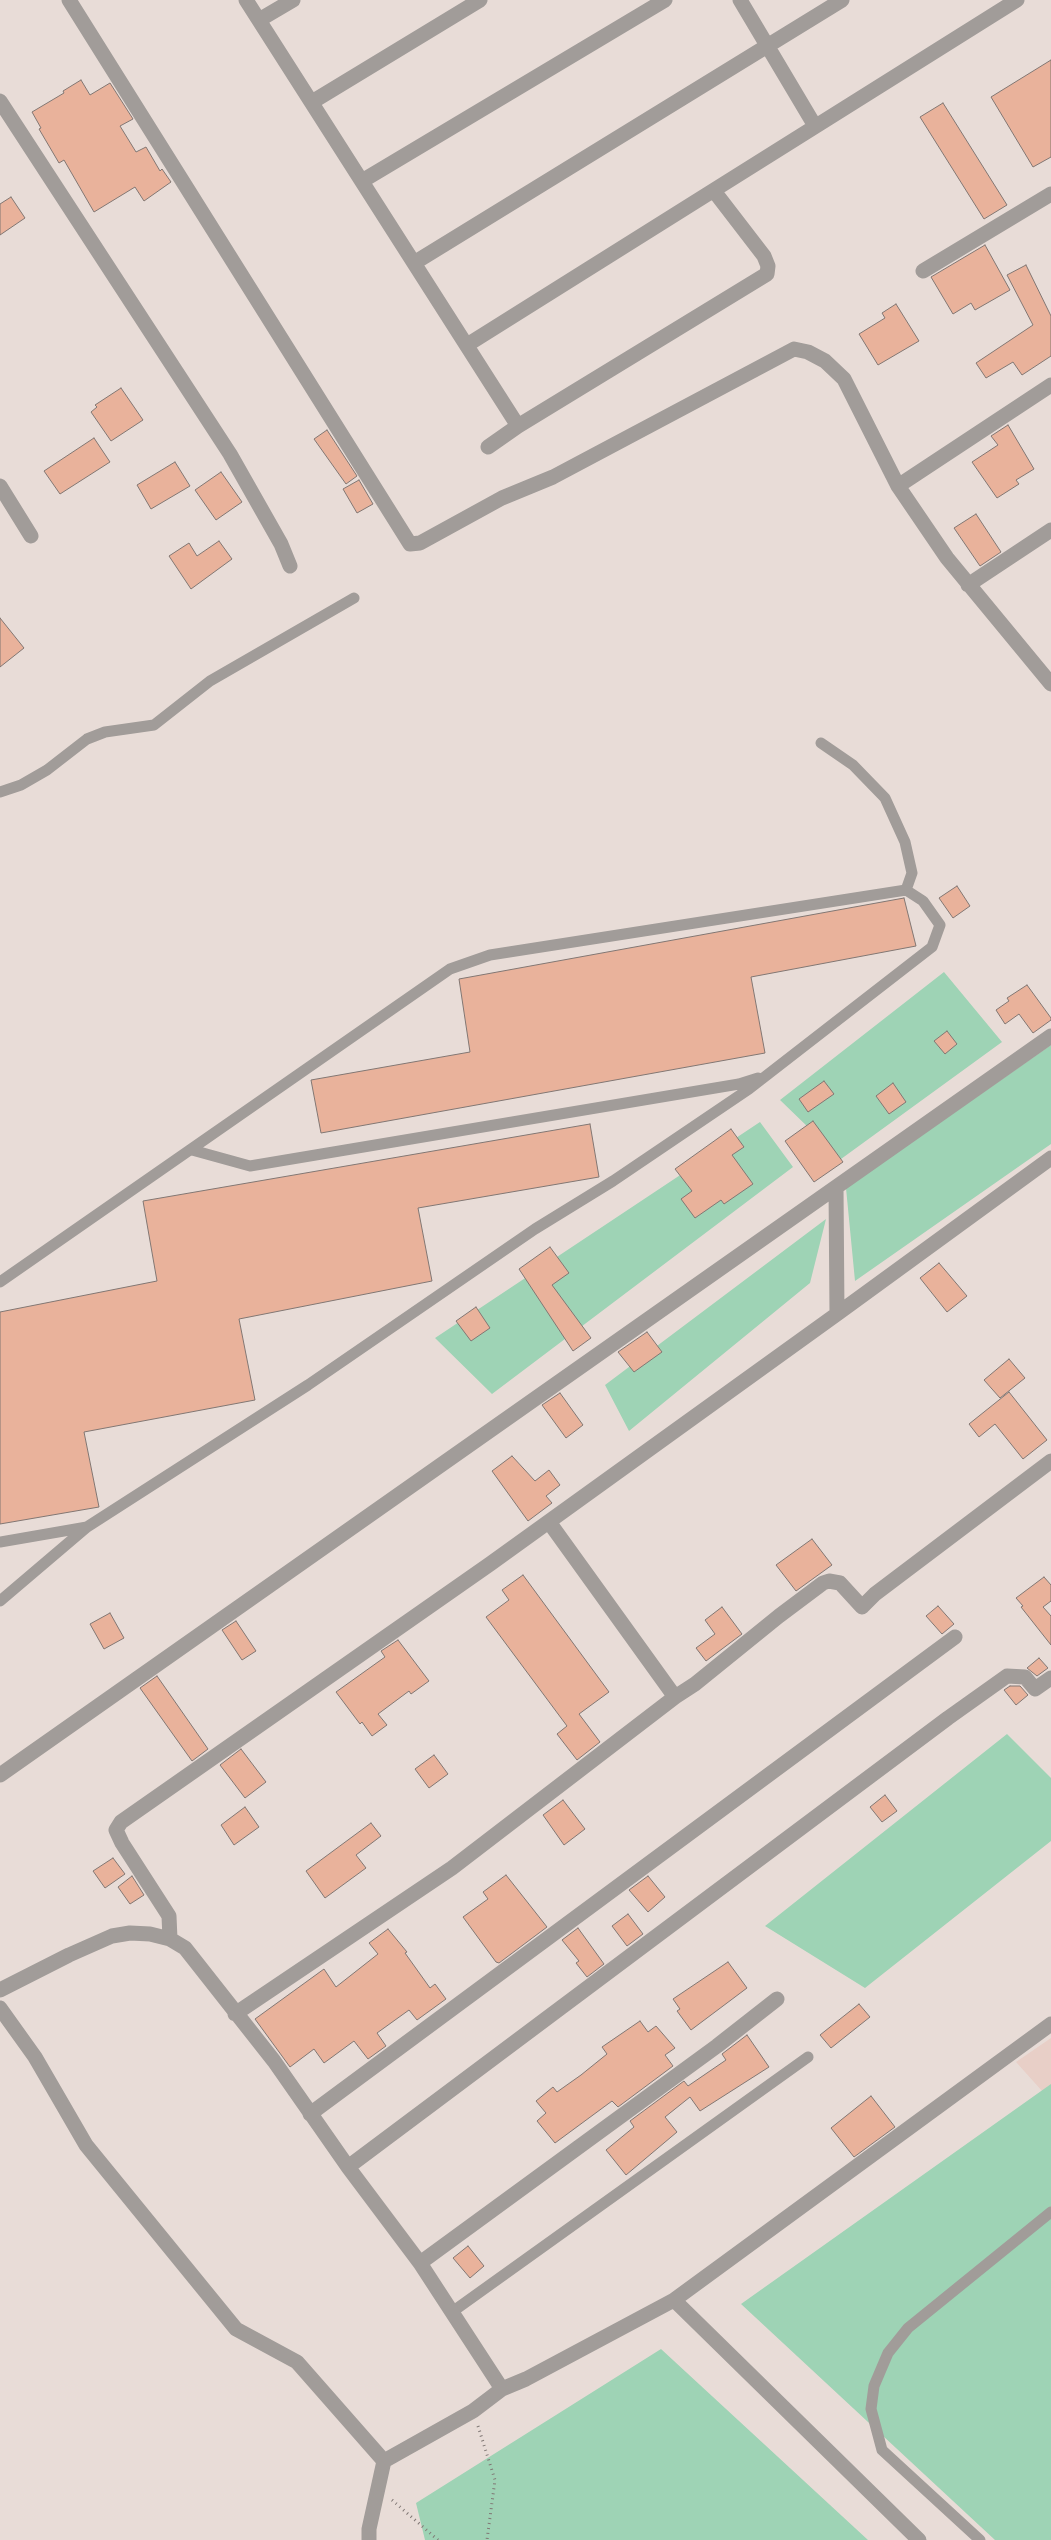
<!DOCTYPE html>
<html>
<head>
<meta charset="utf-8">
<style>
	body { margin:0 }
	canvas { display:block; background:#e8dcd7 }
</style>
</head>
<body>
<canvas width="1051" height="2540"></canvas>
<script>
const context = document.querySelector('canvas').getContext('2d');
context.lineJoin = 'round';
function fill(path, color) {
  context.fillStyle = color;
  context.fill(path, 'evenodd');
}
function poly(rows) {
  const path = new Path2D();
  for (const r of rows) {
    path.moveTo(r[0], r[1]);
    for (let i = 2; i < r.length; i += 2) path.lineTo(r[i], r[i + 1]);
  }
  return path;
}
function trace(path, color, width, dash) {
  context.strokeStyle = color;
  context.lineWidth = width;
  context.lineCap = dash ? 'butt' : 'round';
  context.setLineDash(dash || []);
  context.stroke(path);
}
const industrial = poly([
	[1051,2038,1051,2101,1016,2062]
]);
const green = poly([
	[944,972,1002,1042,841,1159,780,1100],
	[1051,1045,1051,1144,855,1281,846,1188],
	[760,1122,793,1167,492,1394,435,1338],
	[826,1219,810,1283,629,1431,605,1385],
	[1007,1734,1051,1778,1051,1841,865,1988,765,1926],
	[1051,2084,1051,2540,995,2540,741,2304],
	[661,2349,868,2540,425,2540,416,2503]
]);
const building = poly([
	[1051,60,1051,157,1033,167,991,97,1051,60],
	[81,80,90,95,110,83,133,119,120,126,136,152,146,147,160,171,162,169,171,182,144,201,135,187,94,212,64,160,59,163,39,129,41,128,32,112,64,93,63,91,81,80],
	[943,103,1007,205,984,219,920,117,943,103],
	[11,197,25,218,0,235,0,204,11,197],
	[985,245,1010,290,975,310,971,303,953,314,931,277,985,245],
	[1026,265,1051,316,1051,356,1022,375,1013,362,986,378,976,363,1033,325,1007,275,1026,265],
	[896,304,919,341,878,365,859,334,885,318,882,313,896,304],
	[121,388,143,420,111,441,91,412,97,407,95,405,121,388],
	[1008,425,1034,469,1016,480,1019,484,997,498,972,462,998,445,991,436,1008,425],
	[327,430,357,476,346,484,314,439,327,430],
	[94,438,110,462,60,494,44,471,94,438],
	[175,462,190,486,151,509,137,485,175,462],
	[221,472,242,502,216,520,195,490,221,472],
	[359,480,373,504,357,513,343,489,359,480],
	[976,514,1001,552,980,566,954,528,976,514],
	[219,541,232,559,191,589,169,556,189,543,197,556,219,541],
	[0,618,24,648,0,667,0,618],
	[957,886,970,906,953,918,939,898,957,886],
	[904,898,916,946,751,977,765,1053,321,1133,311,1080,470,1052,459,979,904,898],
	[1027,985,1051,1018,1051,1020,1033,1033,1019,1014,1005,1024,996,1010,1009,1001,1007,998,1027,985],
	[947,1031,957,1044,945,1054,934,1041,947,1031],
	[824,1081,834,1094,808,1112,799,1099,824,1081],
	[893,1083,906,1102,889,1114,876,1096,893,1083],
	[813,1121,843,1162,814,1182,785,1141,813,1121],
	[590,1124,599,1177,418,1208,432,1281,239,1319,255,1400,84,1432,99,1507,0,1524,0,1312,157,1281,143,1201,590,1124],
	[731,1129,744,1147,732,1155,753,1184,724,1204,721,1200,695,1218,681,1199,692,1191,675,1169,731,1129],
	[550,1247,569,1273,552,1285,591,1338,573,1351,519,1269,550,1247],
	[939,1263,967,1296,947,1312,920,1278,939,1263],
	[476,1307,490,1328,471,1341,456,1321,476,1307],
	[647,1332,662,1352,634,1372,618,1352,647,1332],
	[1009,1359,1025,1378,1000,1398,984,1380,1009,1359],
	[1009,1392,1047,1440,1023,1459,995,1424,979,1437,969,1424,1009,1392],
	[560,1393,583,1425,566,1438,542,1405,560,1393],
	[512,1456,535,1481,549,1470,560,1485,546,1496,552,1503,528,1521,492,1471,512,1456],
	[812,1539,832,1565,796,1591,776,1565,812,1539],
	[523,1575,609,1692,579,1714,600,1742,577,1760,557,1734,567,1726,486,1617,509,1600,502,1590,523,1575],
	[1044,1577,1051,1585,1051,1601,1043,1607,1051,1616,1051,1645,1021,1607,1023,1606,1016,1598,1044,1577],
	[938,1606,954,1624,942,1634,926,1616,938,1606],
	[722,1607,742,1634,706,1661,696,1648,715,1634,705,1620,722,1607],
	[110,1613,124,1638,104,1649,90,1624,110,1613],
	[236,1621,256,1651,242,1660,222,1630,236,1621],
	[398,1640,429,1681,411,1694,409,1691,378,1714,387,1725,372,1736,362,1722,360,1724,336,1692,385,1657,381,1651,398,1640],
	[1039,1658,1048,1668,1037,1676,1027,1668,1039,1658],
	[157,1676,208,1749,192,1761,140,1688,157,1676],
	[1010,1686,1020,1686,1028,1695,1016,1705,1004,1690,1010,1686],
	[241,1749,266,1782,245,1798,220,1765,241,1749],
	[434,1755,448,1774,429,1788,415,1769,434,1755],
	[885,1795,897,1811,882,1822,870,1807,885,1795],
	[563,1800,585,1829,564,1845,543,1815,563,1800],
	[245,1807,259,1827,234,1845,221,1825,245,1807],
	[371,1823,381,1836,356,1855,366,1868,325,1898,306,1871,371,1823],
	[113,1858,125,1874,105,1888,93,1871,113,1858],
	[506,1875,547,1927,499,1963,496,1962,463,1917,488,1899,483,1892,506,1875],
	[132,1876,144,1895,130,1904,118,1887,132,1876],
	[648,1876,665,1897,648,1912,629,1890,648,1876],
	[628,1914,643,1934,627,1946,612,1926,628,1914],
	[578,1928,604,1964,587,1977,576,1963,579,1961,562,1940,578,1928],
	[388,1929,407,1952,405,1953,430,1988,435,1984,446,1999,417,2020,409,2010,377,2033,386,2046,368,2059,354,2041,324,2063,314,2049,290,2067,255,2019,324,1969,336,1987,378,1954,369,1943,388,1929],
	[728,1962,747,1988,691,2030,677,2011,680,2009,673,1999,728,1962],
	[859,2004,870,2017,831,2048,820,2035,859,2004],
	[640,2021,648,2032,656,2026,675,2048,665,2055,673,2066,618,2107,612,2101,555,2143,537,2121,546,2113,536,2101,553,2087,557,2092,581,2075,607,2054,602,2047,640,2021],
	[747,2035,769,2067,700,2111,690,2097,665,2117,677,2132,626,2175,606,2150,634,2127,630,2121,684,2081,688,2086,726,2060,722,2054,747,2035],
	[871,2096,895,2127,854,2157,831,2128,871,2096],
	[468,2246,484,2266,470,2278,453,2258,468,2246]
]);
const path = poly([
	[478,2426,495,2480,487,2540],
	[392,2500,438,2540]
]);
const service = poly([
	[821,743,853,765,885,798,905,842,912,873,906,890],
	[0,792,21,785,47,770,87,739,105,732,154,725,210,681,354,598],
	[192,1150,250,1166,739,1084,758,1078],
	[0,1282,450,969,490,955,906,890,923,901,940,925,932,947,749,1089,613,1181,535,1229,308,1385,87,1527,0,1601],
	[0,1542,87,1527],
	[452,2312,808,2057],
	[980,2540,882,2450,871,2409,874,2386,888,2353,908,2328,1051,2212]
]);
const minor = poly([
	[69,0,410,544,420,543,502,498,553,477,794,349,808,352,825,361,844,379,898,486,947,558,1051,684],
	[246,0,518,426],
	[740,0,815,126],
	[259,20,293,0],
	[0,101,230,454,281,544,290,566],
	[312,102,480,0],
	[362,181,665,0],
	[414,263,842,0],
	[923,271,1051,194],
	[467,345,1017,0],
	[488,447,518,426,767,274,768,266,764,256,714,191],
	[0,486,31,536],
	[898,486,1051,385],
	[968,585,1051,530],
	[837,1314,1051,1158],
	[549,1522,675,1697],
	[0,1775,1051,1036],
	[170,1939,169,1916,122,1843,116,1830,121,1822,490,1564,837,1314,836,1187],
	[0,1990,69,1955,112,1936,130,1933,150,1934,170,1939,185,1948,274,2061,348,2167,420,2263,502,2389,526,2379,674,2300,919,2540],
	[0,2008,35,2057,86,2145,236,2329,297,2362,384,2461],
	[235,2014,452,1868,675,1697,695,1684,779,1616,823,1583,829,1581,840,1583,862,1607,875,1594,1051,1461],
	[310,2114,955,1637],
	[348,2167,948,1718,1007,1676,1025,1677,1035,1689,1051,1678],
	[420,2263,717,2046,777,1999],
	[674,2300,1051,2024],
	[369,2540,369,2529,384,2461,473,2411,502,2389]
]);
fill(industrial, '#e8cfc7');
fill(green, '#9ed3b5');
fill(building, '#e9b29b');
trace(building, '#827773', 1);
trace(path, '#807875', 3, [1, 4]);
trace(service, '#a19c99', 11);
trace(minor, '#a19c99', 15);
</script>
</body>
</html>
